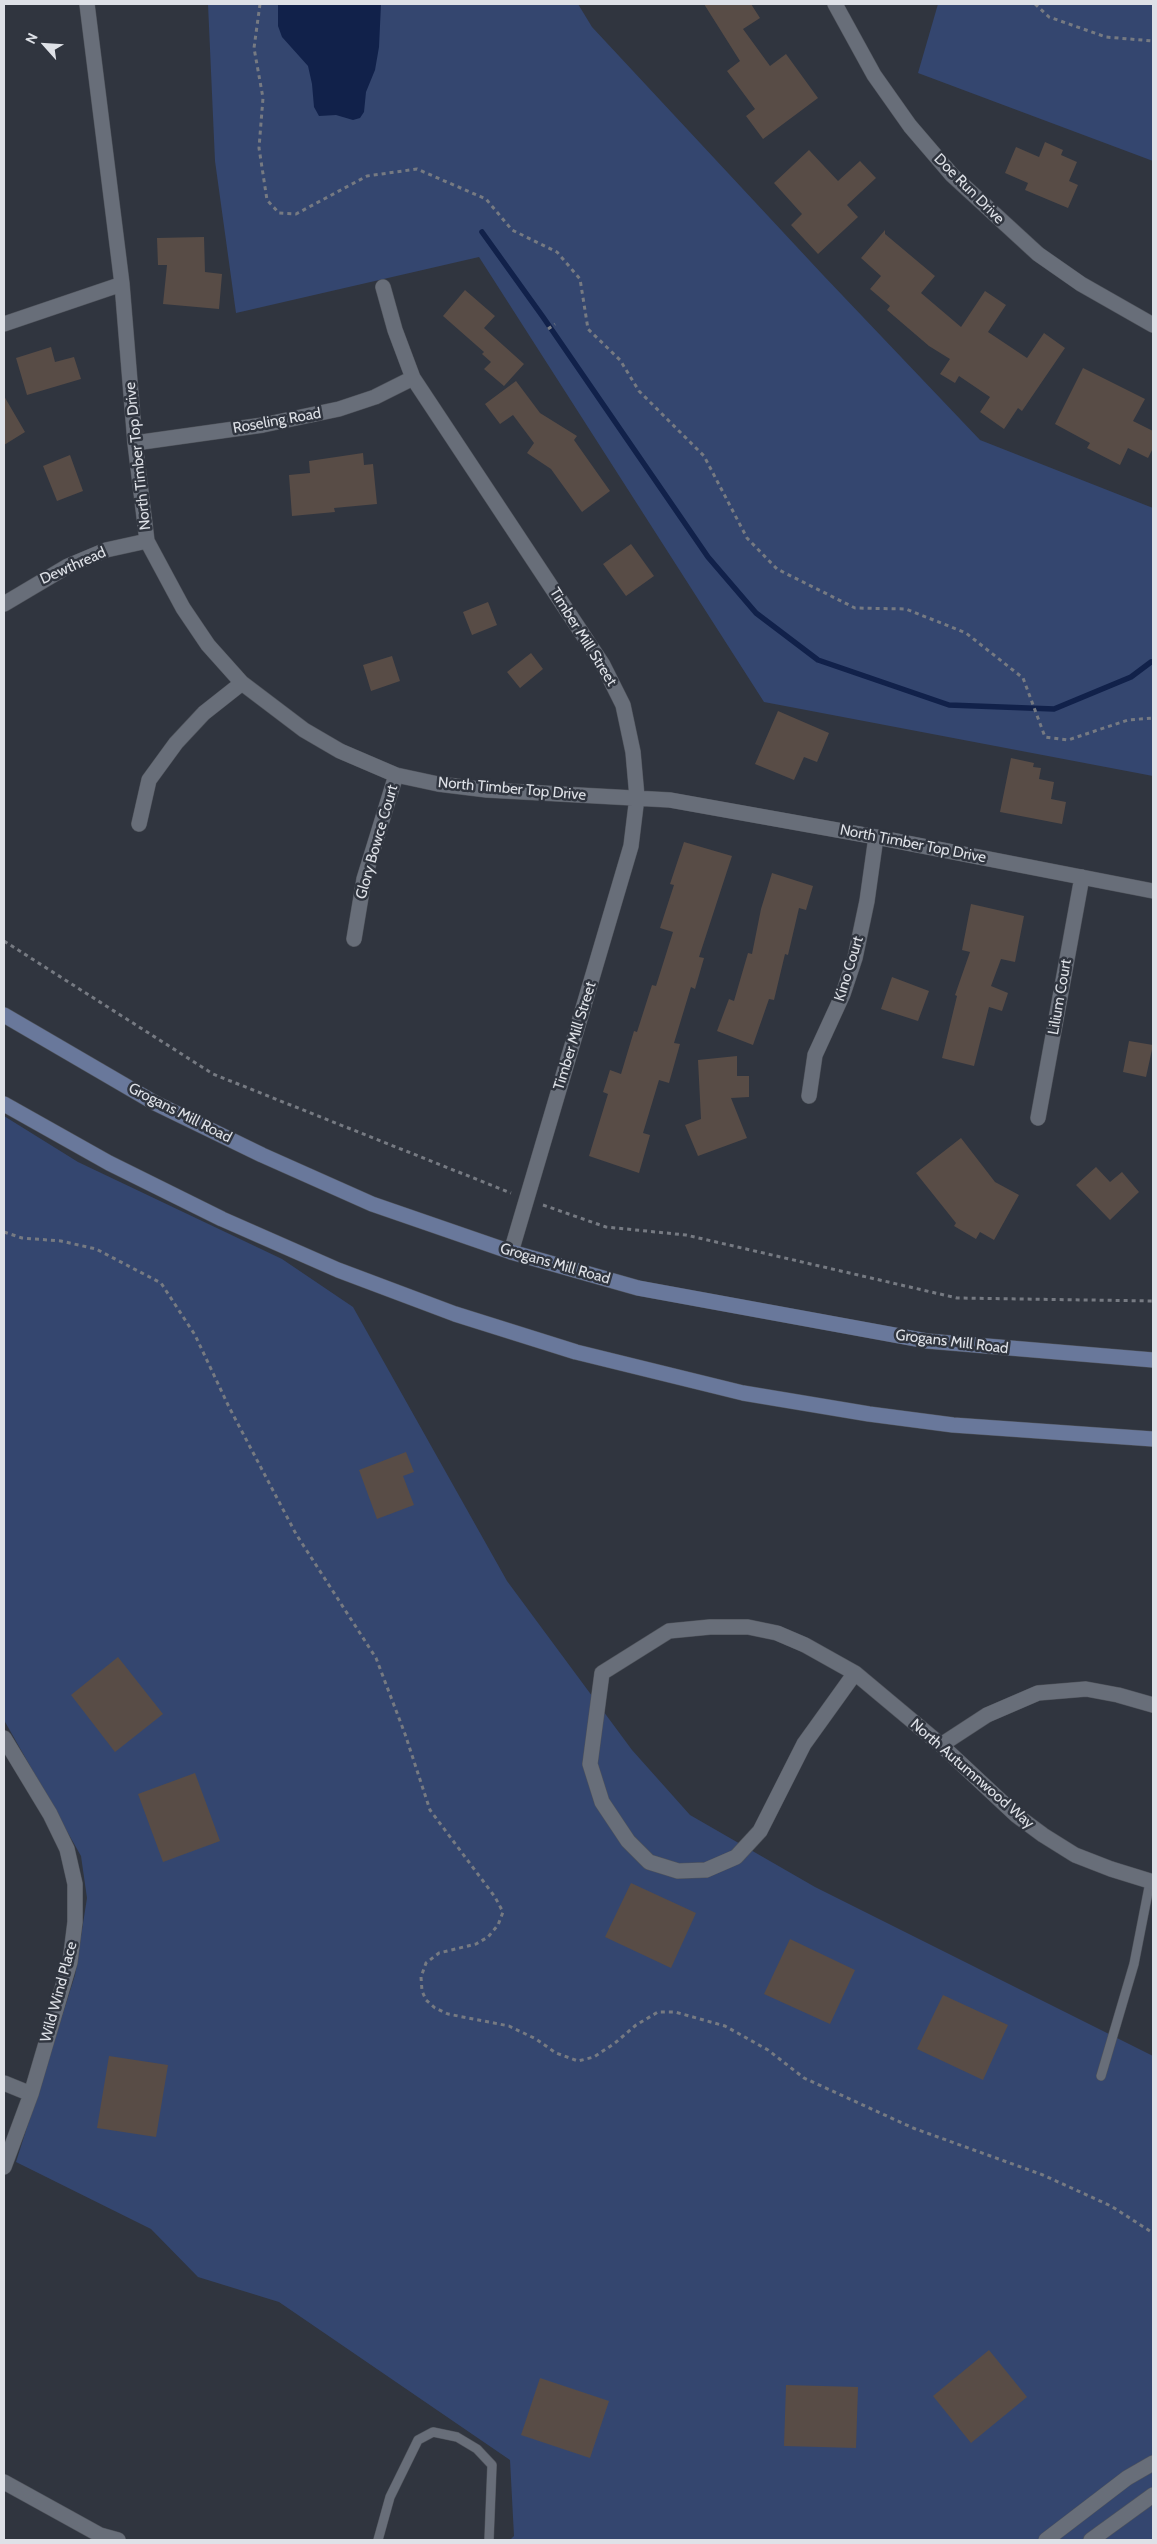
<!DOCTYPE html>
<html>
<head>
<meta charset="utf-8">
<style>
	body { margin:0 }
	#map { position:relative; width:1157px; height:2544px; overflow:hidden; background:#30353f; font-family:Cabin,sans-serif }
	canvas { display:block }
	.frame { position:absolute; inset:0; border:5px solid #dee1e7; pointer-events:none }
	.north { position:absolute; left:20px; top:20px; width:50px; height:50px; -webkit-text-stroke:4px #30353f; paint-order:stroke; rotate:296deg; font-size:14px; font-weight:700; line-height:20px; text-align:center; color:#dee1e7 }
	.north::after { content:''; display:block; margin:auto; width:18px; height:22px; background:#dee1e7; clip-path:polygon(50% 0,100% 100%,50% 72%,0 100%) }
</style>
</head>
<body>
<div id="map">
<canvas width="1157" height="2544"></canvas>
<div class="frame"></div>
<div class="north">N</div>
</div>
<script>
const context = document.querySelector('canvas').getContext('2d');
context.lineJoin = 'round';
function fill(path, color) {
  context.fillStyle = color;
  context.fill(path, 'evenodd');
}
function poly(rows) {
  const path = new Path2D();
  for (const r of rows) {
    path.moveTo(r[0], r[1]);
    for (let i = 2; i < r.length; i += 2) path.lineTo(r[i], r[i + 1]);
  }
  return path;
}
function trace(path, color, width, dash) {
  context.strokeStyle = color;
  context.lineWidth = width;
  context.lineCap = dash ? 'butt' : 'round';
  context.setLineDash(dash || []);
  context.stroke(path);
}
function write(font, color, halo, rows, align = 'center') {
  context.font = font + ' Cabin,sans-serif';
  context.lineWidth = 5;
  context.setLineDash([]);
  context.textBaseline = 'middle';
  context.strokeStyle = halo;
  context.fillStyle = color;
  for (const [text, x, y, turn = 0] of rows) {
    context.save();
    context.translate(x, y);
    context.rotate((+turn || 0) * Math.PI / 180);
    context.textAlign = isNaN(turn) ? turn : align;
    if (halo) context.strokeText(text, 0, 0);
    context.fillText(text, 0, 0);
    context.restore();
  }
}
const green = poly([
	[208,4,578,4,592,27,823,275,980,440,1153,508,1153,776,764,702,479,257,236,313,215,161],
	[938,4,1153,4,1153,161,918,73],
	[4,1116,78,1162,282,1259,353,1307,507,1581,632,1750,690,1815,815,1887,1153,2056,1153,2540,510,2540,514,2536,510,2460,279,2302,198,2277,151,2229,16,2162,75,1975,87,1898,81,1856,4,1720]
]);
const water = poly([
	[278,4,381,4,379,47,375,70,366,92,364,112,360,118,353,120,336,115,319,116,314,107,312,84,308,66,282,37,278,26]
]);
const stream = poly([
	[482,232,543,317,708,557,756,613,818,660,949,705,1054,709,1131,677,1151,662]
]);
const building = poly([
	[704,4,751,4,760,18,743,29,770,66,786,54,818,98,763,139,746,116,755,109,727,71,740,61],
	[1045,142,1063,150,1061,155,1077,162,1069,181,1078,185,1068,208,1025,190,1028,183,1005,173,1016,147,1039,157],
	[809,150,838,181,860,161,876,178,847,205,858,217,818,254,791,225,802,214,774,183],
	[885,230,885,234,935,276,921,293,961,327,985,291,1006,305,988,332,1027,358,1044,333,1065,348,1022,411,1018,408,1004,429,980,412,990,397,959,376,955,383,940,374,950,359,929,346,887,310,890,306,870,289,881,276,861,258],
	[204,237,205,272,222,274,219,309,163,304,167,265,158,265,157,238],
	[465,290,495,316,484,328,524,364,504,386,484,369,491,362,482,354,484,352,443,316],
	[51,347,55,362,74,357,81,379,27,395,16,358],
	[1083,368,1145,399,1133,421,1153,431,1153,448,1148,458,1128,448,1120,465,1087,448,1090,443,1055,424],
	[516,381,540,413,577,436,574,440,610,491,582,512,551,469,527,453,534,443,513,415,500,424,485,404],
	[4,396,25,432,4,445],
	[363,453,364,465,373,464,377,504,334,508,335,512,292,516,289,475,310,473,309,461],
	[70,455,83,491,57,501,43,466],
	[631,544,654,576,626,596,603,564],
	[488,602,497,625,472,635,463,612],
	[531,653,543,669,520,688,507,672],
	[392,656,400,681,371,691,363,665],
	[778,711,829,733,817,762,804,757,794,780,755,764],
	[1011,758,1034,763,1033,767,1041,768,1039,779,1054,782,1051,799,1066,802,1062,824,1000,812],
	[684,842,732,856,699,957,704,958,695,989,691,987,674,1043,680,1044,669,1083,659,1080,643,1133,650,1135,639,1173,589,1156,608,1094,603,1092,610,1070,621,1074,634,1031,637,1032,652,985,656,986,673,932,660,928,674,885,670,884],
	[772,873,813,886,806,910,799,908,788,955,785,954,774,1000,769,999,753,1045,717,1031,729,999,734,1001,748,953,752,954,761,909],
	[971,904,1024,916,1015,962,1001,959,991,986,1008,993,1002,1011,989,1007,974,1066,942,1058,957,996,955,995,970,952,962,950],
	[892,977,929,991,918,1021,881,1009],
	[1129,1041,1153,1045,1146,1077,1123,1072],
	[737,1056,737,1076,749,1076,749,1097,731,1098,747,1138,698,1156,685,1125,701,1119,698,1060],
	[961,1138,995,1182,1019,1195,994,1240,980,1232,976,1239,954,1226,956,1223,916,1173],
	[1096,1167,1110,1182,1122,1172,1139,1192,1110,1220,1076,1185],
	[406,1452,414,1472,403,1476,414,1505,377,1519,359,1470],
	[118,1657,163,1714,115,1752,71,1695],
	[195,1773,220,1841,163,1862,138,1794],
	[631,1883,696,1913,671,1968,605,1937],
	[790,1939,855,1970,830,2024,764,1994],
	[943,1995,1008,2025,983,2080,917,2049],
	[109,2056,168,2065,156,2137,97,2128],
	[989,2350,1027,2397,971,2443,933,2396],
	[540,2378,609,2401,590,2458,521,2435],
	[786,2385,858,2387,856,2448,784,2446]
]);
const path = poly([
	[260,4,254,48,263,98,259,148,267,200,279,213,296,214,367,176,417,169,486,199,512,230,557,252,580,279,588,329,620,360,639,391,704,456,747,538,777,569,855,608,906,609,966,633,1023,678,1045,737,1068,740,1128,720,1153,718],
	[1035,4,1049,17,1106,37,1153,41],
	[548,329,555,324],
	[4,941,213,1074,511,1193],
	[543,1205,606,1227,686,1235,957,1298,1153,1301],
	[4,1232,22,1238,61,1241,96,1249,161,1283,195,1335,229,1407,296,1534,376,1658,405,1734,430,1810,495,1897,503,1912,498,1925,488,1937,476,1944,439,1953,426,1963,421,1977,422,1991,426,2000,435,2008,448,2014,509,2026,536,2039,556,2053,578,2061,594,2057,615,2043,636,2025,658,2012,675,2012,725,2026,768,2050,804,2078,913,2128,1043,2175,1111,2206,1153,2233]
]);
const lane = poly([
	[1101,2076,1134,1964,1150,1882],
	[378,2540,390,2497,418,2440,433,2432,457,2437,477,2449,492,2465,489,2540]
]);
const street = poly([
	[87,4,122,284,135,443,147,541,183,608,208,645,242,683,304,730,340,751,396,775,438,784,487,790,670,800,876,837,1153,891],
	[835,4,874,75,910,126,952,175,1038,254,1081,284,1153,325],
	[383,287,395,330,413,378,603,665,623,705,633,752,637,797,631,846,511,1252],
	[4,324,122,284],
	[135,443,263,425,339,409,375,397,413,378],
	[4,604,68,566,106,550,147,541],
	[139,824,149,780,176,743,204,713,242,683],
	[354,939,364,879,396,775],
	[809,1096,815,1055,843,994,855,958,867,901,876,837],
	[1038,1118,1082,877],
	[855,1673,804,1744,760,1831,736,1857,706,1870,678,1871,649,1862,628,1841,602,1802,590,1764,602,1673,669,1631,710,1627,748,1627,777,1633,805,1645,855,1673,941,1745,1016,1815,1043,1835,1075,1855,1111,1869,1153,1882],
	[4,1738,50,1814,67,1849,75,1884,75,1922,70,1962,31,2094,4,2167],
	[941,1745,987,1715,1038,1693,1086,1689,1118,1695,1153,1705],
	[4,2083,31,2094],
	[4,2482,100,2535,118,2540],
	[1046,2540,1127,2478,1153,2463],
	[1091,2540,1153,2495]
]);
const secondary = poly([
	[4,1015,155,1103,262,1155,372,1204,511,1252,638,1288,927,1341,1153,1360],
	[4,1104,109,1163,222,1219,338,1270,455,1314,576,1352,743,1393,869,1414,953,1425,1153,1439]
]);
const streetNames = [
	["Doe Run Drive",969,189,45],
	["Roseling Road",277,421,-10],
	["North Timber Top Drive",138,456,-96],
	["Dewthread",73,566,-24],
	["Timber Mill Street",583,637,58],
	["North Timber Top Drive",512,789,5],
	["Glory Bowce Court",377,842,-74],
	["North Timber Top Drive",913,844,11],
	["Kino Court",849,969,-73],
	["Lilium Court",1060,997,-80],
	["Timber Mill Street",575,1036,-73],
	["Grogans Mill Road",180,1113,27],
	["Grogans Mill Road",555,1264,16],
	["Grogans Mill Road",952,1342,7],
	["North Autumnwood Way",972,1774,41],
	["Wild Wind Place",59,1992,-75]
];
fill(green, '#34466f');
fill(water, '#11214a');
trace(stream, '#11214a', 5.5);
fill(building, '#584c46');
trace(lane, '#4f535b', 10);
trace(street, '#4f535b', 16);
trace(secondary, '#4f535b', 16);
trace(path, '#767a82', 3, [4, 4]);
trace(lane, '#686e79', 9);
trace(street, '#686e79', 15);
trace(secondary, '#69789b', 15);
write('15px', '#dee1e7', '#30353f', streetNames);
</script>
</body>
</html>
